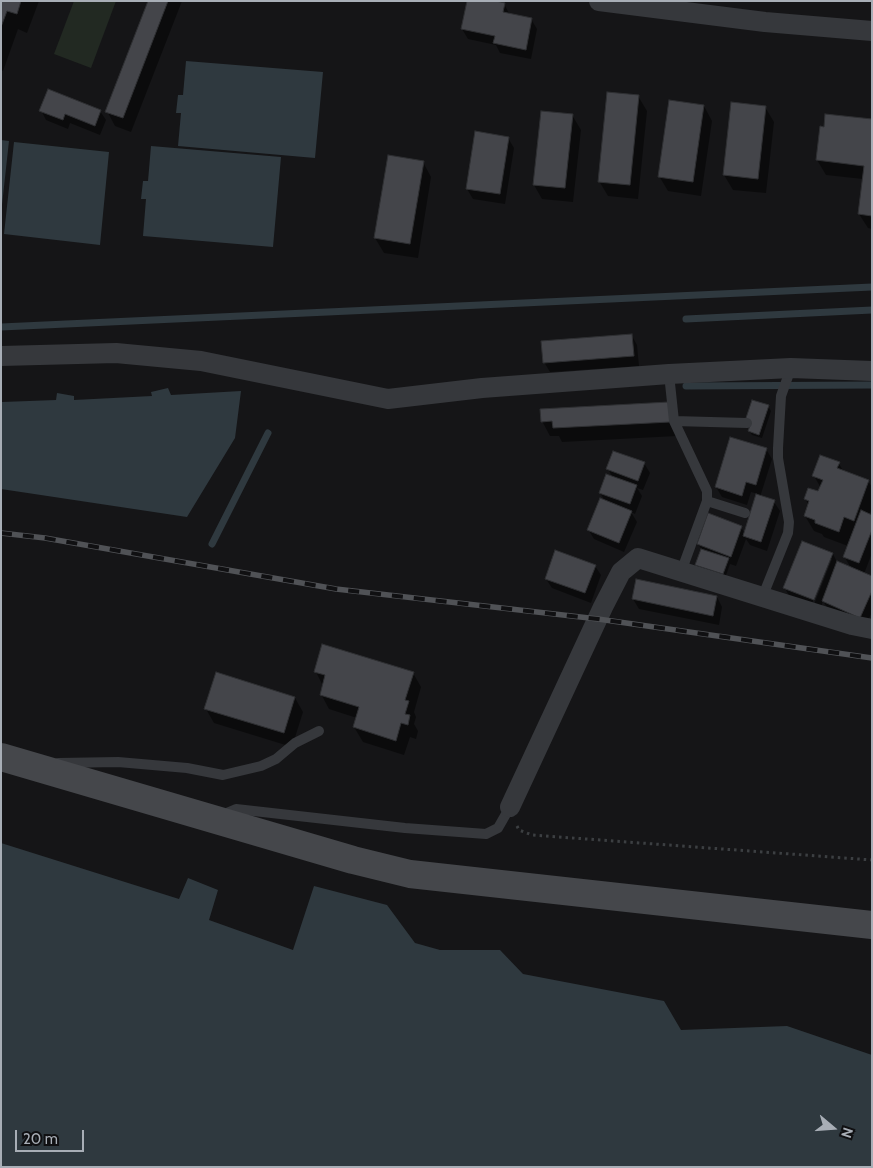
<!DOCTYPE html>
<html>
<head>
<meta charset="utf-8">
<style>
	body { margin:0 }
	#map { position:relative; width:873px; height:1168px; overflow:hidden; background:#151517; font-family:Cabin,sans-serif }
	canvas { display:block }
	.frame { position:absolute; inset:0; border:2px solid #a8aeb6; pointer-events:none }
	.north { position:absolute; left:808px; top:1103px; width:50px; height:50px; -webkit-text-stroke:4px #101012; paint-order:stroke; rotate:108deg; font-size:14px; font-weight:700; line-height:20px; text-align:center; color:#a8aeb6 }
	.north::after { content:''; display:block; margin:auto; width:18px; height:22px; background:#a8aeb6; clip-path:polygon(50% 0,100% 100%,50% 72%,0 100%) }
	.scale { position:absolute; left:15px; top:1130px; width:69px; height:22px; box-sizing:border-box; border:2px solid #a8aeb6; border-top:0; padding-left:6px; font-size:15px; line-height:18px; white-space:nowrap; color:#a8aeb6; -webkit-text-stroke:4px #101012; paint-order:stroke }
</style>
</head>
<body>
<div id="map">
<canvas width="873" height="1168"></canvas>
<div class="frame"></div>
<div class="north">N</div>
<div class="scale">20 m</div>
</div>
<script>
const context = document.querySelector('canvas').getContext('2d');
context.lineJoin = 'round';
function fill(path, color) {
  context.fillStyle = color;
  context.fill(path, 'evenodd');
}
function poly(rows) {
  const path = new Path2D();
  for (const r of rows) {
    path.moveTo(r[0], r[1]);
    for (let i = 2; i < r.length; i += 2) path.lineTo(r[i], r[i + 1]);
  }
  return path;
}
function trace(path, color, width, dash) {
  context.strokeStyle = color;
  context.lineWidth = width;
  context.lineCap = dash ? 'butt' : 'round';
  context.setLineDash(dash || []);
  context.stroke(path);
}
const green = poly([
	[74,1,116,1,91,68,54,54]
]);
const water = poly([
	[186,61,323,72,315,158,178,146,181,113,176,113,178,95,183,95],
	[1,140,9,141,1,214],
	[14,142,109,152,100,245,4,234],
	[151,146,281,157,273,247,143,236,146,199,141,199,143,181,148,181],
	[168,388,171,395,241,391,235,438,187,517,1,489,2,402,56,400,57,393,74,396,74,400,152,396,151,392],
	[1,843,179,899,188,878,218,890,209,920,293,950,314,886,387,905,415,943,440,950,500,950,523,974,664,1001,681,1030,787,1026,872,1055,872,1167,1,1167]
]);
const shadow = poly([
	[1,1,39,1,27,33,18,29,3,71,1,70],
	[149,1,182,1,131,132,115,126,107,111],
	[504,4,510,15,531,19,537,29,531,59,500,53,496,45,468,39,462,29],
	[638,96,647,111,638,199,608,196,599,181],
	[732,104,765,107,774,122,766,193,733,190,724,175],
	[704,106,712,121,701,196,668,191,659,176],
	[41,110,100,111,106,120,100,135,70,123,68,129,46,120],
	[572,115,581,130,573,202,542,199,534,185],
	[872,121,872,229,868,228,859,214,863,179,826,175,817,160,821,128],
	[508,138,514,148,505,204,473,199,467,189],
	[423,162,431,177,418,258,384,253,375,238],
	[632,336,637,345,639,366,550,372,544,362],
	[668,404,677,436,562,442,559,436,550,436,542,421],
	[768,406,771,411,762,438,752,435,749,431],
	[766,449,772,459,760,497,774,502,780,511,767,551,750,545,746,539,736,566,730,564,725,578,699,569,697,565,702,550,698,544,741,527,745,534,758,494,751,492,747,505,722,497,716,487],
	[644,463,650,473,643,490,637,488,642,496,635,514,631,512,637,522,624,552,594,539,588,529,605,501,600,493,613,478,608,469],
	[839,464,844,472,868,481,872,487,872,509,869,515,872,516,872,553,864,574,872,577,872,612,865,627,829,611,823,601,820,610,790,598,785,588,803,543,833,554,837,562,851,568,844,556,848,546,824,537,822,534,814,531,805,516,809,505,805,499,819,493,821,488,814,476],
	[830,559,832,559,813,607,811,606],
	[595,566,601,575,591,603,552,588,546,579],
	[717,597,722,607,719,625,639,609,633,599],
	[316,672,413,673,421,687,414,712,416,717,414,724,418,731,416,739,410,737,404,755,363,742,354,727,357,718,329,709,321,694,323,686],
	[295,698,303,712,292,747,214,723,206,709]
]);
const stream = poly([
	[686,319,872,310],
	[1,327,872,287],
	[686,386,872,385],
	[212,544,268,433]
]);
const building = poly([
	[1,1,21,1,17,14,7,11,1,27,1,1],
	[148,1,168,1,123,118,105,112,148,1],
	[467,1,496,1,505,3,503,12,532,18,526,50,493,43,495,36,461,29,467,1],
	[48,89,101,110,95,126,65,114,63,120,39,111,48,89],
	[607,92,639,95,630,185,598,182,607,92],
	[669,100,704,105,693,182,658,177,669,100],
	[731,102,766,106,758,179,723,175,731,102],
	[541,111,573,114,565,188,533,185,541,111],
	[825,114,872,119,872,216,858,214,864,166,816,160,820,126,824,127,825,114],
	[475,131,509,137,500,194,466,189,475,131],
	[388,155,424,161,410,244,374,238,388,155],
	[632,334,634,356,543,363,541,341,632,334],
	[752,400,769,405,759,435,748,431,751,423,745,421,752,400],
	[669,402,670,422,553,428,552,421,541,422,540,409,669,402],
	[730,437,767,448,756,485,746,482,742,496,715,487,730,437],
	[613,451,645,462,638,481,606,469,613,451],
	[820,455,840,462,837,468,869,480,854,521,844,517,839,532,815,523,815,520,804,516,809,501,804,499,808,488,818,491,823,480,812,476,820,455],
	[606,474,637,485,630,504,599,493,606,474],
	[756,494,775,500,761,542,743,536,756,494],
	[600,498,632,511,619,543,587,530,600,498],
	[861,510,872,515,872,530,859,563,843,557,861,510],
	[708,513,742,526,731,557,697,544,708,513],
	[802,541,833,553,814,600,783,588,802,541],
	[701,549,729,558,723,574,695,565,701,549],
	[555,550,596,565,585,593,545,579,555,550],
	[837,561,872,576,872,591,860,618,822,601,837,561],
	[636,579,717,596,713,616,632,599,636,579],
	[322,644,414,672,405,700,409,701,405,714,410,715,408,725,401,723,396,741,353,727,359,707,320,695,325,675,314,672,322,644],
	[216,672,295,697,284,733,204,709,216,672]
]);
const path = poly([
	[517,826,519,830,532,835,872,860]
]);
const lane = poly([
	[669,374,674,421,707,491,707,501,681,572],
	[674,421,747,423],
	[707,501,745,513],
	[762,598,788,533,789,522,778,458,778,448,781,396,791,368],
	[58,763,118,762,187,768,223,775,261,766,276,759,295,743,319,731],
	[222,815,236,809,405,828,486,834,498,828,510,807]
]);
const street = poly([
	[599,1,765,22,872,31],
	[1,356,116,353,201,361,388,399,482,388,669,374,791,368,872,371],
	[510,807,603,607,621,572,638,558,852,625,872,629]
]);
const secondary = poly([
	[1,757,353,860,410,874,872,925]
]);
const rail = poly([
	[1,533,45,538,336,589,598,619,872,658]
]);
fill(green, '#222922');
fill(water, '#2f393f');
fill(shadow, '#0007');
trace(stream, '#2f393f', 7);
fill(building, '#44454a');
trace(building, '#2f3033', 1);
trace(path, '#3c3f42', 3, [2.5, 4]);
trace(lane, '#36383c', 10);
trace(street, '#36383c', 20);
trace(secondary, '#45474b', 28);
trace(rail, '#505256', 5.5);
trace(rail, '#101012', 4, [11]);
</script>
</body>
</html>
